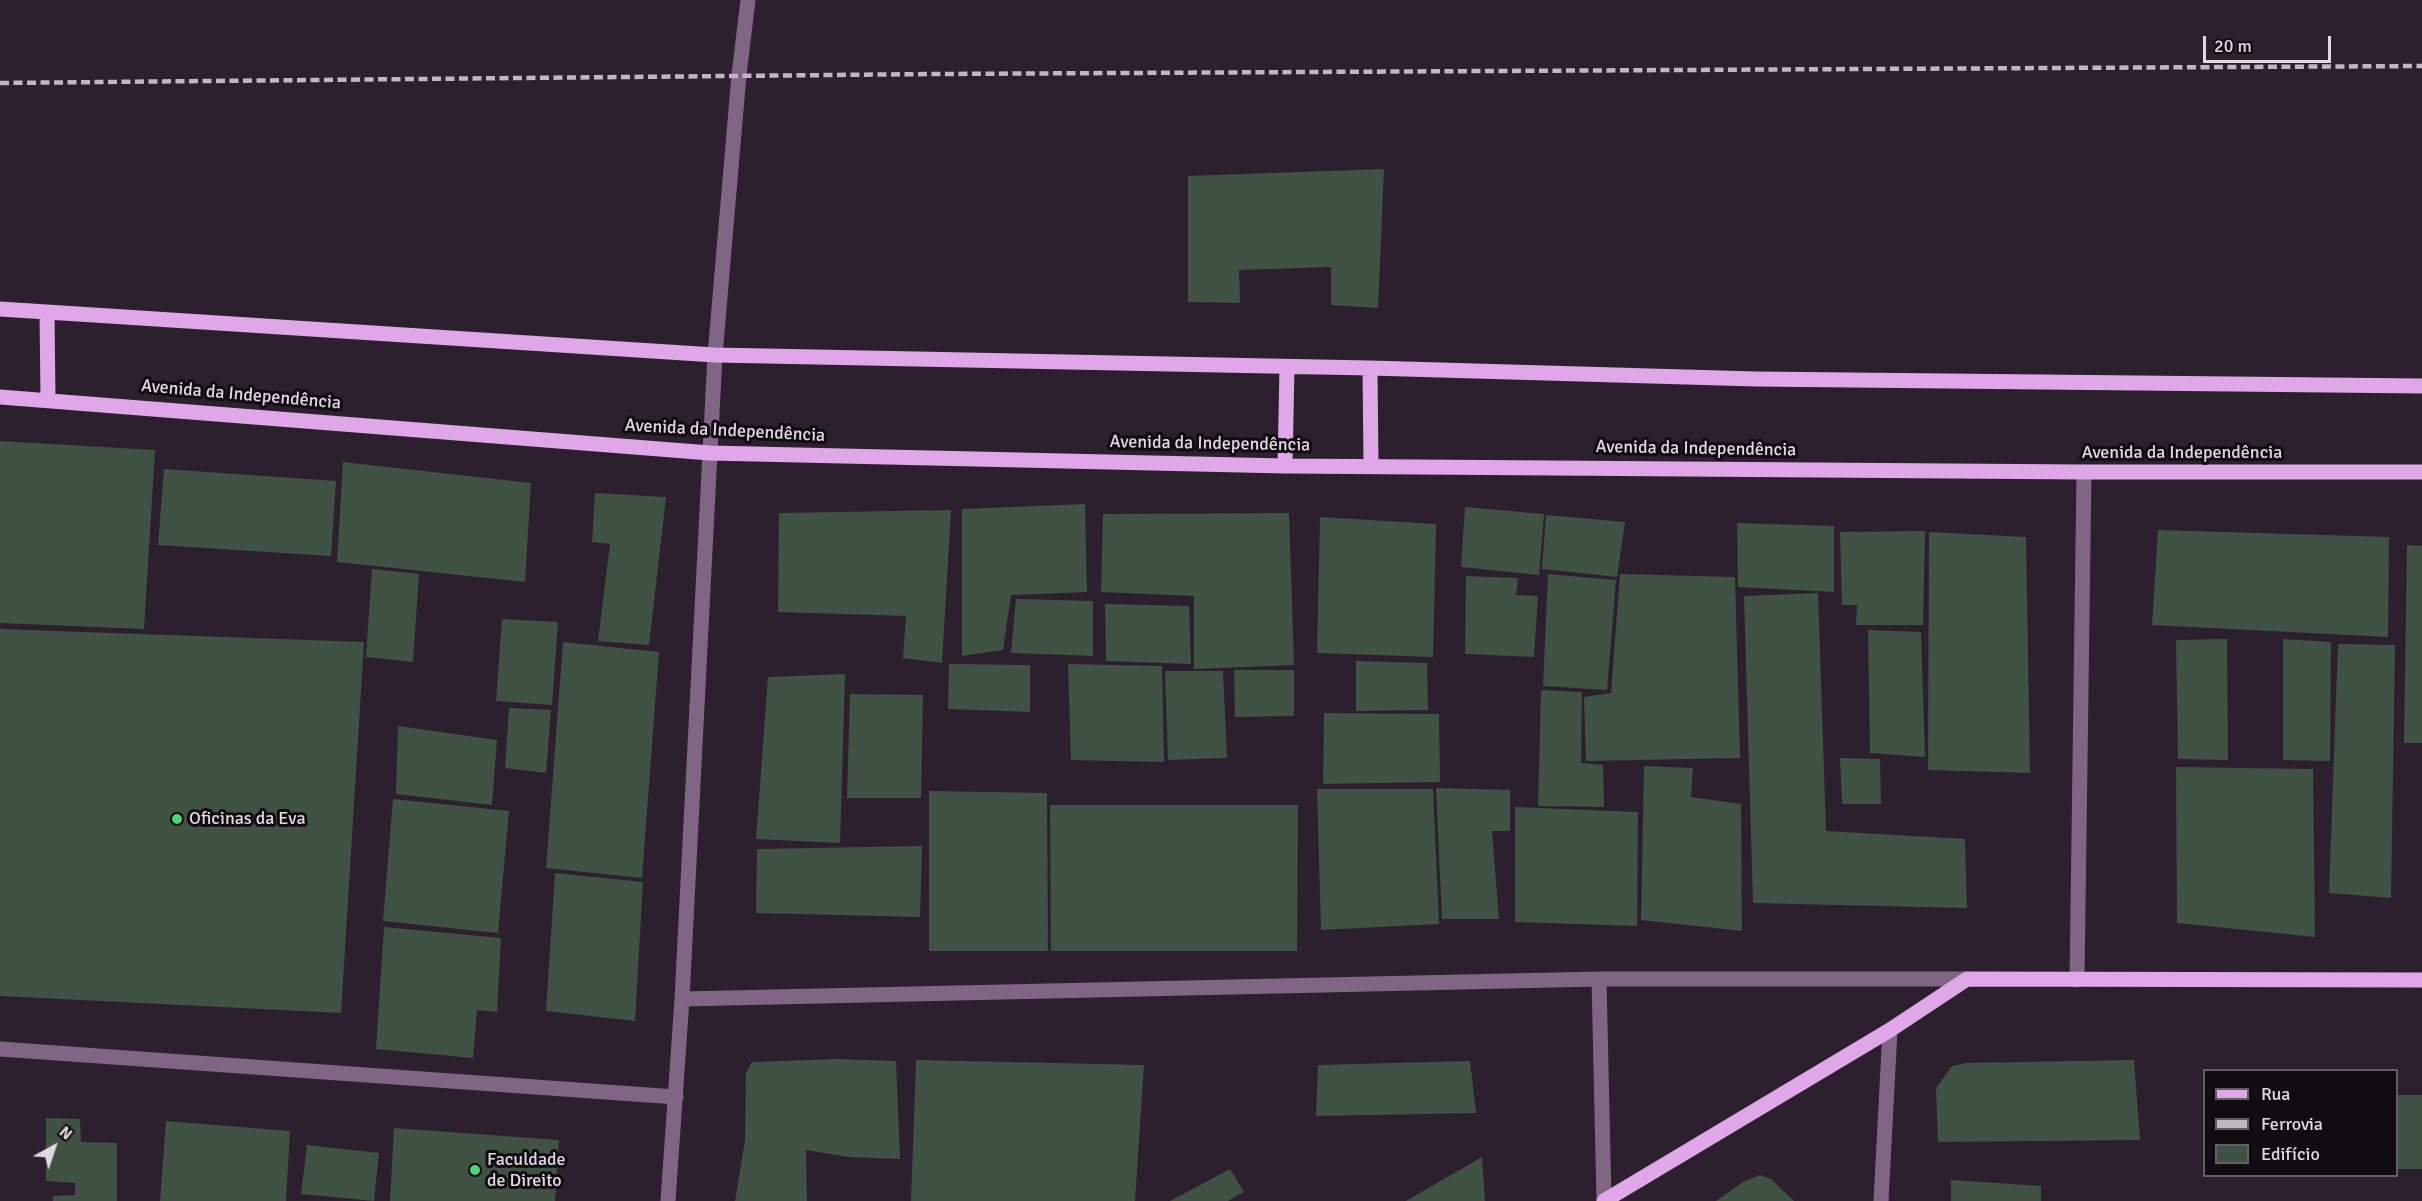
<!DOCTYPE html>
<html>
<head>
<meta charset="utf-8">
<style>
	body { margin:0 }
	#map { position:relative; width:2422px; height:1201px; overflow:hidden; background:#2c1f2e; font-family:Signika,sans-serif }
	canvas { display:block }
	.legend { position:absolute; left:2203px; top:1069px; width:195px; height:108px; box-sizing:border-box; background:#110b12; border:2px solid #645d65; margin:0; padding:8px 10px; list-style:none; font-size:18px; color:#e1d8e2 }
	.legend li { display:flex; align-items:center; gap:12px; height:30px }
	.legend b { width:30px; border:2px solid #645d65 }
	.north { position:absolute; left:24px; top:1117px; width:60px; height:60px; -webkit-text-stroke:4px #110b12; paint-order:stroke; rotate:40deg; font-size:16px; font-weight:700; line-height:24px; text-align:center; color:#e1d8e2 }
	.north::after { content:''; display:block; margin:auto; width:21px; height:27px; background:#e1d8e2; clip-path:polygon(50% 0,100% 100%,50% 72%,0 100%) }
	.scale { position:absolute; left:2203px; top:36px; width:128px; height:27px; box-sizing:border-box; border:3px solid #e1d8e2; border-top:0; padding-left:8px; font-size:18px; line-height:21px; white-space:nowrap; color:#e1d8e2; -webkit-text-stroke:4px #110b12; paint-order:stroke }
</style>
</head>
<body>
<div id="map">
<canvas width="2422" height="1201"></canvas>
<ul class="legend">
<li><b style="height:8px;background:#dfa6e8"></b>Rua</li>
<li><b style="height:8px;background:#c0b7c2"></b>Ferrovia</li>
<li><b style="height:16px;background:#405243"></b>Edifício</li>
</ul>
<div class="north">N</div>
<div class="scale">20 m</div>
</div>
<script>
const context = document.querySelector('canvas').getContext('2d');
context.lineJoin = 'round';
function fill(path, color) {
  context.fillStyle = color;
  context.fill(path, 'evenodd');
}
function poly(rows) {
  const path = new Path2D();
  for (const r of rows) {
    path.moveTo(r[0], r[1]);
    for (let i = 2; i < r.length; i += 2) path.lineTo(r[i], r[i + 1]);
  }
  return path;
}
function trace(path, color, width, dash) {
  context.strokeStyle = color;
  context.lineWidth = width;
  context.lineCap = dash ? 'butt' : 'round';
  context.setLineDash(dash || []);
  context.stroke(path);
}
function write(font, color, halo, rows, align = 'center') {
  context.font = font + ' Signika,sans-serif';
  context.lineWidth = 6;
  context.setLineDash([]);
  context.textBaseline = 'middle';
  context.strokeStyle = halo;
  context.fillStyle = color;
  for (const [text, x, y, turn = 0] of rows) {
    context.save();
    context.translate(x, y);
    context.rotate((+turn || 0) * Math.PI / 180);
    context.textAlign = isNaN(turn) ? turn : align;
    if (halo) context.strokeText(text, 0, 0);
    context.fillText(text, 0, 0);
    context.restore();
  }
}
const building = poly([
	[1384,169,1378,308,1331,305,1331,267,1239,270,1240,303,1188,302,1188,176],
	[0,441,155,450,144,629,0,623],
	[343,462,531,483,525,582,337,562],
	[164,469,336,481,331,556,158,545],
	[595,493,666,497,649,645,598,641,610,544,592,542],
	[1085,504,1087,592,1011,595,1003,650,962,656,962,509],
	[1465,507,1544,514,1539,575,1461,567],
	[951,510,942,663,903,658,906,616,778,612,779,513],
	[1289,513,1294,665,1194,669,1194,596,1101,592,1103,514],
	[1546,515,1625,522,1617,577,1542,569],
	[1320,517,1436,524,1433,657,1317,653],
	[1737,523,1834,526,1834,592,1738,587],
	[2158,530,2389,537,2388,637,2152,625],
	[1925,531,1923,625,1856,625,1857,605,1842,605,1840,532],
	[1929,532,2026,537,2030,773,1928,770],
	[2407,545,2422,546,2422,743,2404,743],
	[372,569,419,574,413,662,366,657],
	[1548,574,1616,580,1607,690,1543,686],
	[1620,574,1735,577,1740,758,1586,761,1584,697,1611,693],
	[1466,576,1518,578,1516,595,1538,596,1534,657,1465,654],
	[1818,593,1826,831,1965,839,1967,908,1753,903,1744,596],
	[1016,599,1093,601,1093,656,1011,653],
	[1105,604,1189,606,1191,664,1106,661],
	[502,619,558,622,552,705,496,701],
	[0,629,364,642,341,1013,0,996],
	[1868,630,1921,632,1925,757,1870,753],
	[2227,639,2228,760,2178,759,2176,640],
	[2283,639,2331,642,2330,761,2283,760],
	[563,642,659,652,642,878,546,868],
	[2338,644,2395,645,2391,898,2329,893],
	[1356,661,1427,663,1428,710,1356,711],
	[949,664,1030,665,1030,712,948,709],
	[1068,664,1162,666,1164,762,1071,760],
	[1234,670,1294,670,1294,716,1235,717],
	[1165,671,1223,671,1227,758,1168,760],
	[845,674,840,843,756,839,768,677],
	[1541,690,1582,692,1581,763,1603,765,1604,807,1538,806],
	[850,694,923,695,921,798,847,798],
	[509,708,551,710,546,773,505,768],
	[1324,713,1439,714,1440,782,1323,784],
	[398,726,497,740,492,805,396,794],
	[1840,758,1880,759,1881,804,1842,804],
	[1644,766,1693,768,1691,797,1741,804,1742,931,1641,920],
	[2176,767,2313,769,2315,937,2177,923],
	[1436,788,1510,790,1510,831,1492,831,1499,919,1442,919],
	[1317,789,1433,789,1439,924,1321,930],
	[929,791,1047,793,1048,951,929,951],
	[393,799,509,811,498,933,383,921],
	[1050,805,1298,805,1297,951,1051,951],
	[1515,807,1638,812,1637,926,1515,922],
	[922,846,920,917,756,913,757,849],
	[555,873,643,882,635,1021,546,1011],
	[384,927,501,938,497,1012,477,1010,473,1058,376,1049],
	[837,1059,896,1061,900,1159,848,1157,806,1150,807,1201,735,1201,745,1140,746,1073,752,1062],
	[916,1060,1144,1065,1135,1201,911,1201],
	[2134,1060,2140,1140,1938,1142,1936,1088,1952,1066,1966,1063],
	[1470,1061,1476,1113,1316,1116,1318,1065],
	[2396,1095,2422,1095,2422,1169,2396,1169],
	[46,1118,80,1119,81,1142,117,1143,117,1201,53,1201,53,1196,75,1195,75,1183,46,1181],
	[166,1121,290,1131,286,1201,160,1201],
	[394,1128,559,1140,555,1201,390,1201],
	[307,1145,379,1153,374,1201,301,1194],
	[1482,1157,1485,1201,1406,1201],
	[1230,1169,1244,1192,1228,1201,1170,1201],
	[1760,1175,1771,1179,1794,1201,1716,1201,1743,1182],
	[1951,1180,2041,1186,2041,1201,1951,1201]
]);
const minor = poly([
	[1599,979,1604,1201],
	[2077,980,2084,472],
	[682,999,1599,979,1967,979],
	[0,1049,676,1097],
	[668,1201,682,999,715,355,739,75,748,0],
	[1881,1201,1890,1030]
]);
const major = poly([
	[0,309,715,355,1370,368,1756,379,2422,386],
	[47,312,48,399],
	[1370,368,1371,466],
	[0,397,710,453,1285,466,2084,472,2422,472],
	[1285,466,1287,367],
	[1604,1201,1890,1030,1967,979,2422,980]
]);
const rail = poly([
	[0,83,936,74,2422,66]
]);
const markers = [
	[177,819,6,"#4bd677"],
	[475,1170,6,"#4bd677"]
];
const streetNames = [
	["Avenida da Independência",241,395,5],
	["Avenida da Independência",725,431,3],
	["Avenida da Independência",1210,444,1],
	["Avenida da Independência",1696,449,1],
	["Avenida da Independência",2182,453]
];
const poiNames = [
	["Oficinas da Eva",189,819],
	["Faculdade",487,1160],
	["de Direito",487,1181]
];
fill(building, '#405243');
trace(minor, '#816585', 15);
trace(major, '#dfa6e8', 15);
trace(rail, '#c0b7c2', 4.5, [9, 4.5]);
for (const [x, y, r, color] of markers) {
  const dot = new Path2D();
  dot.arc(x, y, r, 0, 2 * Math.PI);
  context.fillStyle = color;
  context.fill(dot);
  trace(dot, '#110b12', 2);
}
write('18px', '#e1d8e2', '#110b12', streetNames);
write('18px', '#e1d8e2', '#110b12', poiNames, 'left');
</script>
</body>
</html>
